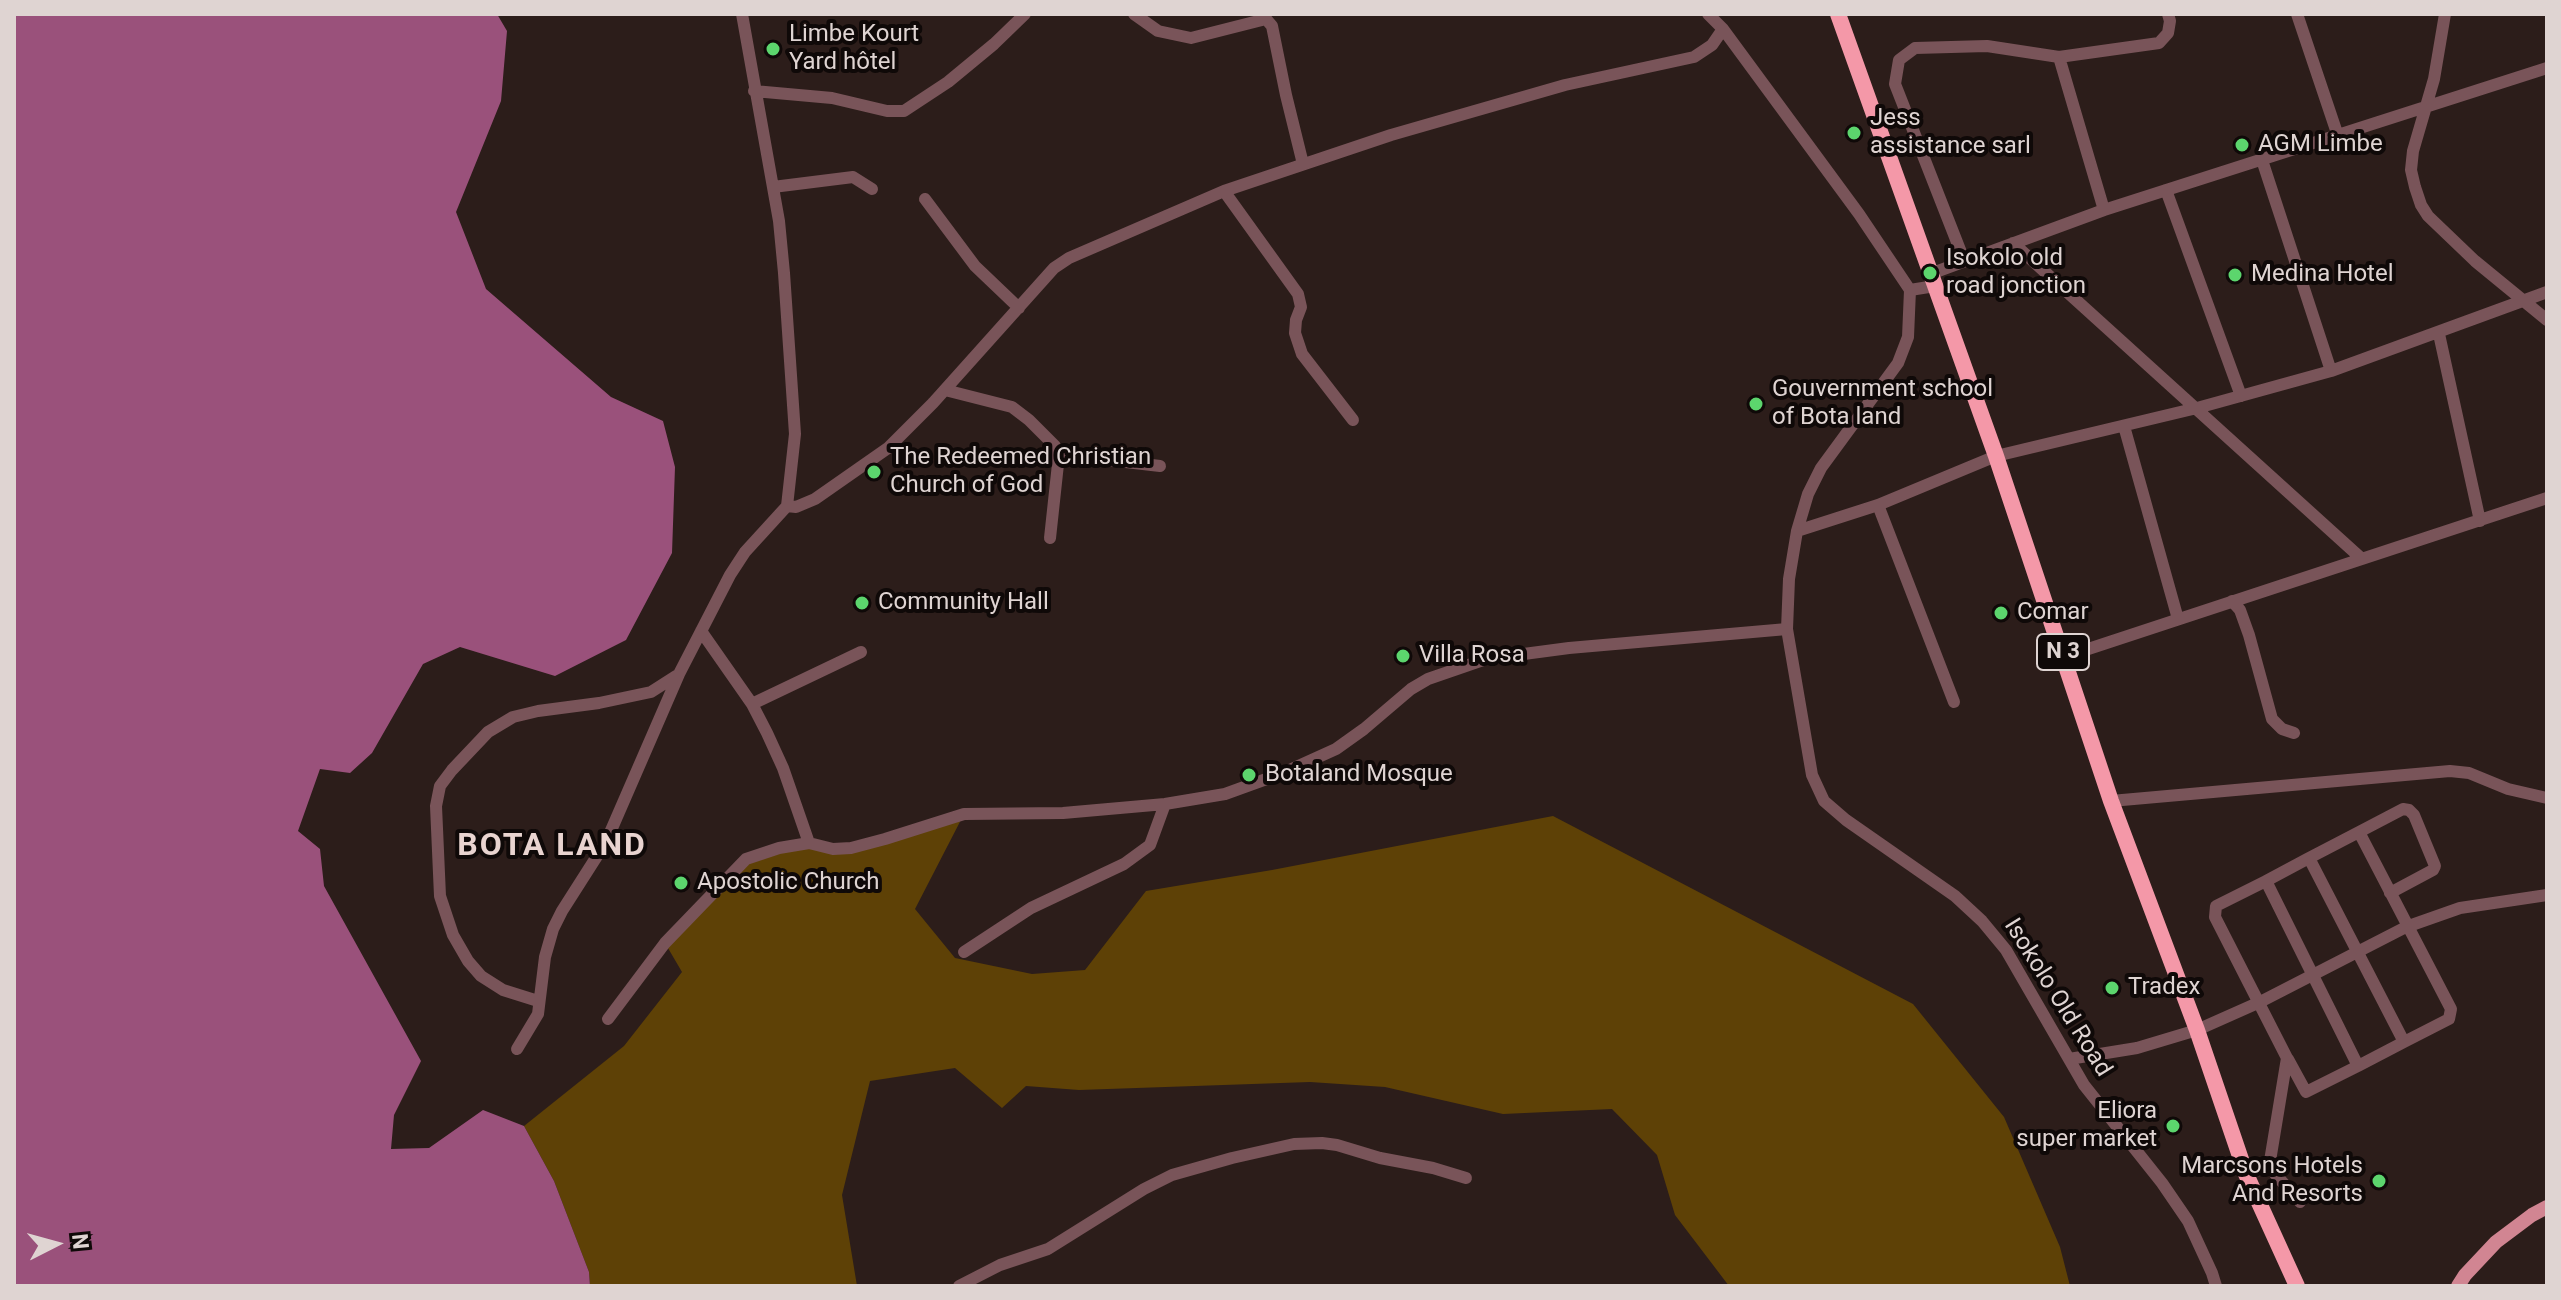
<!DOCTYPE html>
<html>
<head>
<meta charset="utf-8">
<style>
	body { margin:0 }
	#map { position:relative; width:2561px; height:1300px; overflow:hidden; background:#2c1d1a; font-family:Roboto,sans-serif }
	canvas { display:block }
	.frame { position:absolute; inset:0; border:16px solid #dfd4d2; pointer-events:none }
	.north { position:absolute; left:16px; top:1204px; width:80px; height:80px; -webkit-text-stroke:6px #0f0908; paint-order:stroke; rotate:84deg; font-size:22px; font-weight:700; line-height:32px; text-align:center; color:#dfd4d2 }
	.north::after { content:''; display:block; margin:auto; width:28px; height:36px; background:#dfd4d2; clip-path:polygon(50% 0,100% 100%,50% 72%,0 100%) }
</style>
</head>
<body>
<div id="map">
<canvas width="2561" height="1300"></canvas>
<div class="frame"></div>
<div class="north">N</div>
</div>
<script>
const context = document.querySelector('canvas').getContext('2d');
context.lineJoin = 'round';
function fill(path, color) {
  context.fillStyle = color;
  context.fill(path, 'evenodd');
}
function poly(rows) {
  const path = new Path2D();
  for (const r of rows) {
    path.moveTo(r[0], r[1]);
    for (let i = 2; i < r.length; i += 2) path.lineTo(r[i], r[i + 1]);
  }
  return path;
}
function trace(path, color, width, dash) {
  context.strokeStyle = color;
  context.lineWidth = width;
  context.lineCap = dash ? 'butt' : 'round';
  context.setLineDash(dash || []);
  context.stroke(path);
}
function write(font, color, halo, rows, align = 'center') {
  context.font = font + ' Roboto,sans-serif';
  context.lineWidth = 8;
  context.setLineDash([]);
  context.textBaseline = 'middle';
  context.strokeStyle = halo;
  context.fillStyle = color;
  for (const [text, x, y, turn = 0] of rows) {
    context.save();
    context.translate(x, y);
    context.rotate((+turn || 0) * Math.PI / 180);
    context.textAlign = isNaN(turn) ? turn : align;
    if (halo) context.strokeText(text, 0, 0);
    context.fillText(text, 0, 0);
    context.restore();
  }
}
const green = poly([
	[964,814,915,909,955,958,1032,974,1085,970,1146,891,1272,870,1553,816,1913,1004,2004,1117,2060,1247,2070,1286,1729,1286,1675,1215,1657,1155,1612,1109,1503,1114,1385,1087,1310,1082,1079,1090,1026,1086,1002,1108,955,1068,870,1081,842,1195,857,1286,590,1286,589,1272,554,1181,524,1126,624,1046,682,972,665,943,746,859,826,844,838,848]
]);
const water = poly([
	[14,14,497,14,507,31,501,101,456,212,486,289,611,397,663,421,675,467,672,553,626,640,555,676,460,647,423,664,372,753,350,773,320,769,298,831,320,849,324,886,421,1061,394,1115,391,1149,429,1148,483,1110,524,1126,554,1181,589,1272,590,1286,14,1286]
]);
const minor = poly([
	[1134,14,1158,31,1191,38,1266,19,1272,26,1286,95,1303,164],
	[1708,14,1723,29,1859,214,1910,290,1908,337,1898,363,1821,468,1808,494,1797,531,1789,579,1787,629,1812,775,1824,801,1846,820,1955,896,1982,921,2006,950,2084,1085,2162,1183,2188,1221,2212,1273,2216,1286],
	[2297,14,2338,136],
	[2445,14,2434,79,2413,151,2411,170,2415,187,2421,205,2428,216,2475,261,2547,320],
	[2059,57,2159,43,2168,33,2170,21,2168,14],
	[754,91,832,98,887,111,904,111,948,82,994,44,1025,14],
	[2262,160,2331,371],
	[773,187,853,177,872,189],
	[2166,190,2241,396],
	[1224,191,1298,294,1301,307,1296,320,1295,333,1302,354,1353,420],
	[925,199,975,266,1019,308],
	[2013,243,2362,559],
	[1964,260,1895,84,1899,60,1915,48,1987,46,2059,57,2104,210],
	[1930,274,2104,210,2547,68],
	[1910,290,1935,286],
	[2439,334,2480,521],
	[945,390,1012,407,1029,420,1055,446,1058,464,1050,538],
	[2124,426,2178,619],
	[1057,454,1160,466],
	[1878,505,1954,702],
	[787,506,796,507,815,499,888,448,933,403,1054,268,1069,258,1224,191,1391,135,1565,85,1694,57,1712,45,1723,29],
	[1797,531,1878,505,1996,456,2197,408,2331,371,2547,292],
	[2232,601,2240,610,2249,635,2272,719,2282,729,2294,733],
	[701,631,752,704,767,733,783,768,809,843,833,849,851,848,885,839,964,814,1063,813,1165,804,1225,794,1283,773,1336,749,1364,729,1411,689,1428,679,1486,659,1569,648,1787,629],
	[2064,657,2547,498],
	[752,704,861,652],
	[2111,801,2450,771,2469,773,2508,789,2547,798],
	[2359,832,2403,809,2409,810,2414,815,2435,866,2433,870,2390,893],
	[2266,881,2309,858],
	[964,952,1031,908,1124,864,1150,845,1165,804],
	[538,1001,503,990,481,976,468,961,453,935,440,896,436,806,440,786,452,770,488,732,513,717,538,711,599,703,651,692,676,676],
	[608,1019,665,943,746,859,779,848,809,843],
	[517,1049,538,1014,545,957,553,929,562,911,606,842,679,674,730,575,745,552,787,506,795,434,784,273,779,221,742,14],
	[2069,1059,2137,1048,2197,1030,2260,1002,2406,927,2460,908,2547,895],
	[2288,1059,2306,1092,2358,1066],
	[2269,1167,2287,1058,2215,917,2216,906,2266,881,2358,1066,2404,1042,2309,858,2359,832,2451,1009,2449,1019,2404,1042],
	[2246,1174,2269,1167,2300,1202],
	[959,1286,1000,1265,1048,1249,1144,1189,1172,1175,1232,1158,1294,1144,1322,1143,1337,1145,1380,1158,1433,1168,1466,1178]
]);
const major = poly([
	[2458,1286,2465,1275,2496,1242,2532,1215,2547,1207]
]);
const highway = poly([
	[1838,14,1996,456,2111,801,2197,1030,2246,1174,2297,1286]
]);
const markers = [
	[773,49,8,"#5cd56d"],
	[1854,133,8,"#5cd56d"],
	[2242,145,8,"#5cd56d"],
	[1930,273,8,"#5cd56d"],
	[2235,275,8,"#5cd56d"],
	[1756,404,8,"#5cd56d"],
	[874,472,8,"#5cd56d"],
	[862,603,8,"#5cd56d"],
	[2001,613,8,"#5cd56d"],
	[1403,656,8,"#5cd56d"],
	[1249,775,8,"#5cd56d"],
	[681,883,8,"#5cd56d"],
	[2112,988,8,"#5cd56d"],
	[2173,1126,8,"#5cd56d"],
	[2379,1181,8,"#5cd56d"]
];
const shields = [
	[2063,652,52]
];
const shieldNames = [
	["N 3",2063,652]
];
const poiNames = [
	["Limbe Kourt",789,35],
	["Yard hôtel",789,63],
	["Jess",1870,119],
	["assistance sarl",1870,147],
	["AGM Limbe",2258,145],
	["Isokolo old",1946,259],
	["road jonction",1946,287],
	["Medina Hotel",2251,275],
	["Gouvernment school",1772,390],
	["of Bota land",1772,418],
	["The Redeemed Christian",890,458],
	["Church of God",890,486],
	["Community Hall",878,603],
	["Comar",2017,613],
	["Villa Rosa",1419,656],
	["Botaland Mosque",1265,775],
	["Apostolic Church",697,883],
	["Tradex",2128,988],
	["Eliora",2157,1112,"right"],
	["super market",2157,1140,"right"],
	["Marcsons Hotels",2363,1167,"right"],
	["And Resorts",2363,1195,"right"]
];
const streetNames = [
	["Isokolo Old Road",2057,998,58]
];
const districtNames = [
	["BOTA LAND",552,847]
];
fill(green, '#5e4106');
fill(water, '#9a517b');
trace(minor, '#795459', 12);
trace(major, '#d18592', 14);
trace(highway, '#f498a8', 16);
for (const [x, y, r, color] of markers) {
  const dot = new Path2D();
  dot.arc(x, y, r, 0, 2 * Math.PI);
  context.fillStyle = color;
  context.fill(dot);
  trace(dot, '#0f0908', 3);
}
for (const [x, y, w] of shields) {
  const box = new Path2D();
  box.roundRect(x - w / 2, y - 18, w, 36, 6);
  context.fillStyle = '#0f0908';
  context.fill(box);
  trace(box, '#dfd4d2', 2);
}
write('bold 22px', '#dfd4d2', null, shieldNames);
write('24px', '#dfd4d2', '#0f0908', poiNames, 'left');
write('24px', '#dfd4d2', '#0f0908', streetNames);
context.letterSpacing = '2px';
write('bold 32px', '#e9d4d0', '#0f0908', districtNames);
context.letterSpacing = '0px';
</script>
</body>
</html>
